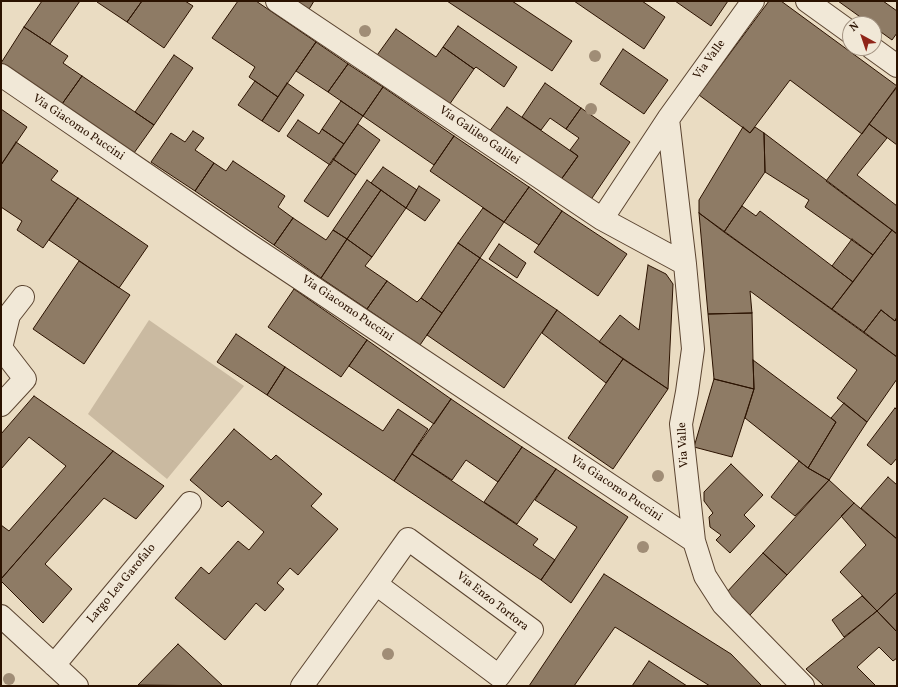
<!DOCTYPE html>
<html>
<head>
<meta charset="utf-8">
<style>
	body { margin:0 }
	#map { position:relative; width:898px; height:687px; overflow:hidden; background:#eadcc2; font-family:Vollkorn,serif }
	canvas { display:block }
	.frame { position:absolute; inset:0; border:2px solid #2b1200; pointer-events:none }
	.north { position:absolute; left:842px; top:16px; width:40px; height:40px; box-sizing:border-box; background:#f1e8d7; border:1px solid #a29281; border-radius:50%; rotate:320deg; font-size:11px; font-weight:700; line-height:16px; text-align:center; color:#2b1200 }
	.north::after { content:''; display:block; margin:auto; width:14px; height:18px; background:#8f2418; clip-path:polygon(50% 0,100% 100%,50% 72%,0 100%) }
</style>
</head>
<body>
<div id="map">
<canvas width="898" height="687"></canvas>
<div class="frame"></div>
<div class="north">N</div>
</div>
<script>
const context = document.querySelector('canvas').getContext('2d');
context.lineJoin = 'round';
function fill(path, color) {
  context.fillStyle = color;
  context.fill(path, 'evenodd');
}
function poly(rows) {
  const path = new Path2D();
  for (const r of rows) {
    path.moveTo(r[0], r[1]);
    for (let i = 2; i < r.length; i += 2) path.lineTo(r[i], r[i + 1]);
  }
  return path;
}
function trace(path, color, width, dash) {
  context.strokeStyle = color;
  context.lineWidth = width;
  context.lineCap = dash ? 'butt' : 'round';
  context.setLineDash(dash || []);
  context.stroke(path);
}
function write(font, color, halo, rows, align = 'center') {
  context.font = font + ' Vollkorn,serif';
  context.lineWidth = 3.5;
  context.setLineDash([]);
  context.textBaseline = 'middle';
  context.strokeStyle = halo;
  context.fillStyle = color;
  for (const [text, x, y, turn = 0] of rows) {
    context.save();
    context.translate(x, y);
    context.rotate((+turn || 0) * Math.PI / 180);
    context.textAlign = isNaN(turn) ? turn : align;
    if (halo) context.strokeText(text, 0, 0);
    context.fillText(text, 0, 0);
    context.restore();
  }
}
const green = poly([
	[149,320,244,386,167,479,88,414]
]);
const building = poly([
	[42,1,80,1,50,44,24,27,42,1],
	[98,1,142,1,127,22,97,2,98,1],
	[142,1,185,1,193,6,164,48,127,22,142,1],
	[238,1,256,1,316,42,278,97,249,77,255,67,212,38,238,1],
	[293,1,314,1,308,11,293,1],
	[447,1,512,1,572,41,552,71,447,1],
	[574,1,642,1,665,17,644,49,574,1],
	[675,1,728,1,711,26,675,1],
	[769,1,781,1,897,86,862,134,790,80,750,133,699,95,769,1],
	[838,1,883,1,897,11,897,33,892,40,874,27,874,24,870,24,838,1],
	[458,26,517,67,504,87,476,67,474,69,443,47,458,26],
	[24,27,68,56,63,63,82,76,62,104,1,63,24,27],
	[396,29,436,57,443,47,474,69,447,108,375,58,396,29],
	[316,42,348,64,328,92,296,71,316,42],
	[623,49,668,80,644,114,600,84,623,49],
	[174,55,193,68,154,125,135,112,174,55],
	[348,64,383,87,363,116,328,92,348,64],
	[82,76,154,125,134,153,62,104,82,76],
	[255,81,278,97,262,121,238,105,255,81],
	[287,83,304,95,279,132,262,121,287,83],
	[545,83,581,108,566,129,550,118,541,130,522,117,545,83],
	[383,87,454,136,434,165,363,116,383,87],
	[897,87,897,145,869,124,897,87],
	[341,101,363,116,344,144,322,129,341,101],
	[507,107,578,156,560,181,489,132,507,107],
	[581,108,630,142,590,201,560,181,578,156,570,150,579,138,566,129,581,108],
	[1,109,27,127,1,165,1,109],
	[298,120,319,134,322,129,344,144,330,165,287,136,298,120],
	[358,124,380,140,356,175,333,159,358,124],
	[869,124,887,138,857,175,897,206,897,234,826,181,869,124],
	[743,127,750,133,755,127,764,133,765,172,724,232,699,213,699,200,743,127],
	[193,131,204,138,195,150,214,163,195,191,151,162,171,133,185,142,193,131],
	[764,133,892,230,873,255,805,207,809,200,765,172,764,133],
	[454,136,529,187,504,222,430,171,454,136],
	[16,142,58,171,51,180,78,198,43,248,17,230,22,221,1,207,1,165,16,142],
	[333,159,356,175,328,217,304,201,333,159],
	[233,161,285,196,278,207,293,218,274,245,195,191,214,163,226,171,233,161],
	[383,167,417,190,406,208,371,183,383,167],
	[367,180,381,190,347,239,333,230,367,180],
	[419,186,440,200,425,221,406,208,419,186],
	[529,187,562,211,539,245,504,222,529,187],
	[381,190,406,208,372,257,347,239,381,190],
	[78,198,148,246,119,288,49,240,78,198],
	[742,206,756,216,760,211,853,282,832,309,724,232,742,206],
	[483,208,504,222,480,258,458,243,483,208],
	[562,211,627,254,598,296,534,252,562,211],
	[699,213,897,357,897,379,867,422,837,398,857,370,750,291,752,313,708,314,699,213],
	[293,218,326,240,333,230,347,239,321,278,274,245,293,218],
	[892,230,897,234,897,317,895,321,881,310,864,332,832,309,892,230],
	[347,239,372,257,365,266,387,281,367,309,321,278,347,239],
	[852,239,873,255,853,282,832,266,852,239],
	[458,243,480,258,442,313,421,298,458,243],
	[499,244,526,263,517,278,489,259,499,244],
	[480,258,557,310,504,388,427,335,480,258],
	[79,261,130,295,84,364,33,329,79,261],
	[648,265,666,274,673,284,668,389,599,342,620,315,639,330,648,265],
	[387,281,417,302,421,298,442,313,420,345,367,309,387,281],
	[294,289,367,340,341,377,268,327,294,289],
	[557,310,623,359,606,383,542,333,557,310],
	[881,310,895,321,897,317,897,357,864,332,881,310],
	[752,313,753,360,754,389,714,379,708,314,752,313],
	[236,334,285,367,267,395,217,362,236,334],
	[367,340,451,399,434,424,349,366,367,340],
	[623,359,668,389,613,469,568,438,623,359],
	[753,360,836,422,808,468,745,418,754,389,753,360],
	[285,367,383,431,398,409,428,429,394,481,267,395,285,367],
	[714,379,754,389,732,457,694,447,714,379],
	[34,396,113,451,1,579,1,525,9,531,66,466,29,437,1,469,1,434,34,396],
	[451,399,522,447,498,482,466,460,452,480,412,454,451,399],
	[844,403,867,422,829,480,808,468,836,422,831,418,844,403],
	[895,408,897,410,897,458,891,465,867,445,895,408],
	[234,429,271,460,276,455,322,494,311,506,338,529,298,575,290,568,277,583,284,589,265,611,256,603,225,640,175,598,201,567,209,574,238,541,249,550,264,532,228,501,222,507,190,480,234,429],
	[522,447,556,469,517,524,484,502,522,447],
	[113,451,164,486,136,519,104,498,45,564,72,589,43,623,1,581,1,579,113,451],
	[412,454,538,539,533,545,555,560,541,580,394,481,412,454],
	[799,461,808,468,829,480,795,516,771,497,799,461],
	[731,464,763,495,744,515,755,526,730,553,716,540,721,535,710,527,709,517,713,513,704,501,704,492,731,464],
	[556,469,628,517,571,603,541,580,577,527,535,500,556,469],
	[888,477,897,485,897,539,861,508,888,477],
	[829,480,854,503,787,575,763,553,829,480],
	[854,503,897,539,897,592,877,611,840,572,866,545,841,516,854,503],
	[763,553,787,575,750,615,726,593,763,553],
	[604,574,731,654,762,686,710,686,615,627,574,686,529,686,604,574],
	[897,592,897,632,877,611,897,592],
	[862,596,877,611,844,637,832,620,862,596],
	[877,611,897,632,897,658,893,661,879,647,857,667,876,686,824,686,806,669,877,611],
	[178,644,190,655,223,686,138,685,178,644],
	[649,661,687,686,632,686,649,661]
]);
const minor = poly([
	[277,1,602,219,685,264],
	[753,1,668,119,685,264,693,349,687,392,681,424,694,541,705,576,723,604,803,686],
	[807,1,850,32],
	[872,48,897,66],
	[1,75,248,244,694,541],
	[602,219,668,119],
	[1,405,25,379,1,348,9,315,23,297],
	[1,616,77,686],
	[54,665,190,503],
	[302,686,376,584,408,539,532,630,499,676,376,584]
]);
const trees = [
	[365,31],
	[595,56],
	[591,109],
	[658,476],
	[643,547],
	[388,654],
	[9,679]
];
const streetNames = [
	["Via Valle",710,60,-54],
	["Via Giacomo Puccini",78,128,34],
	["Via Galileo Galilei",479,136,34],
	["Via Giacomo Puccini",347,309,34],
	["Via Valle",684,445,-93],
	["Via Giacomo Puccini",616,489,34],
	["Largo Lea Garofalo",122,584,-50],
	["Via Enzo Tortora",492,602,38]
];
fill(green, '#cabaa1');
fill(building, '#8e7b65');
trace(building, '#2b1200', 1);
trace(minor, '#5b4430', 24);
trace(minor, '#f1e8d7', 22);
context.fillStyle = '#a08d76';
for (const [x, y] of trees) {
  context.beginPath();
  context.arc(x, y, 6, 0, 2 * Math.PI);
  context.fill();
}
write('12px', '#2b1200', '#f1e8d7', streetNames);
</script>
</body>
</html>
